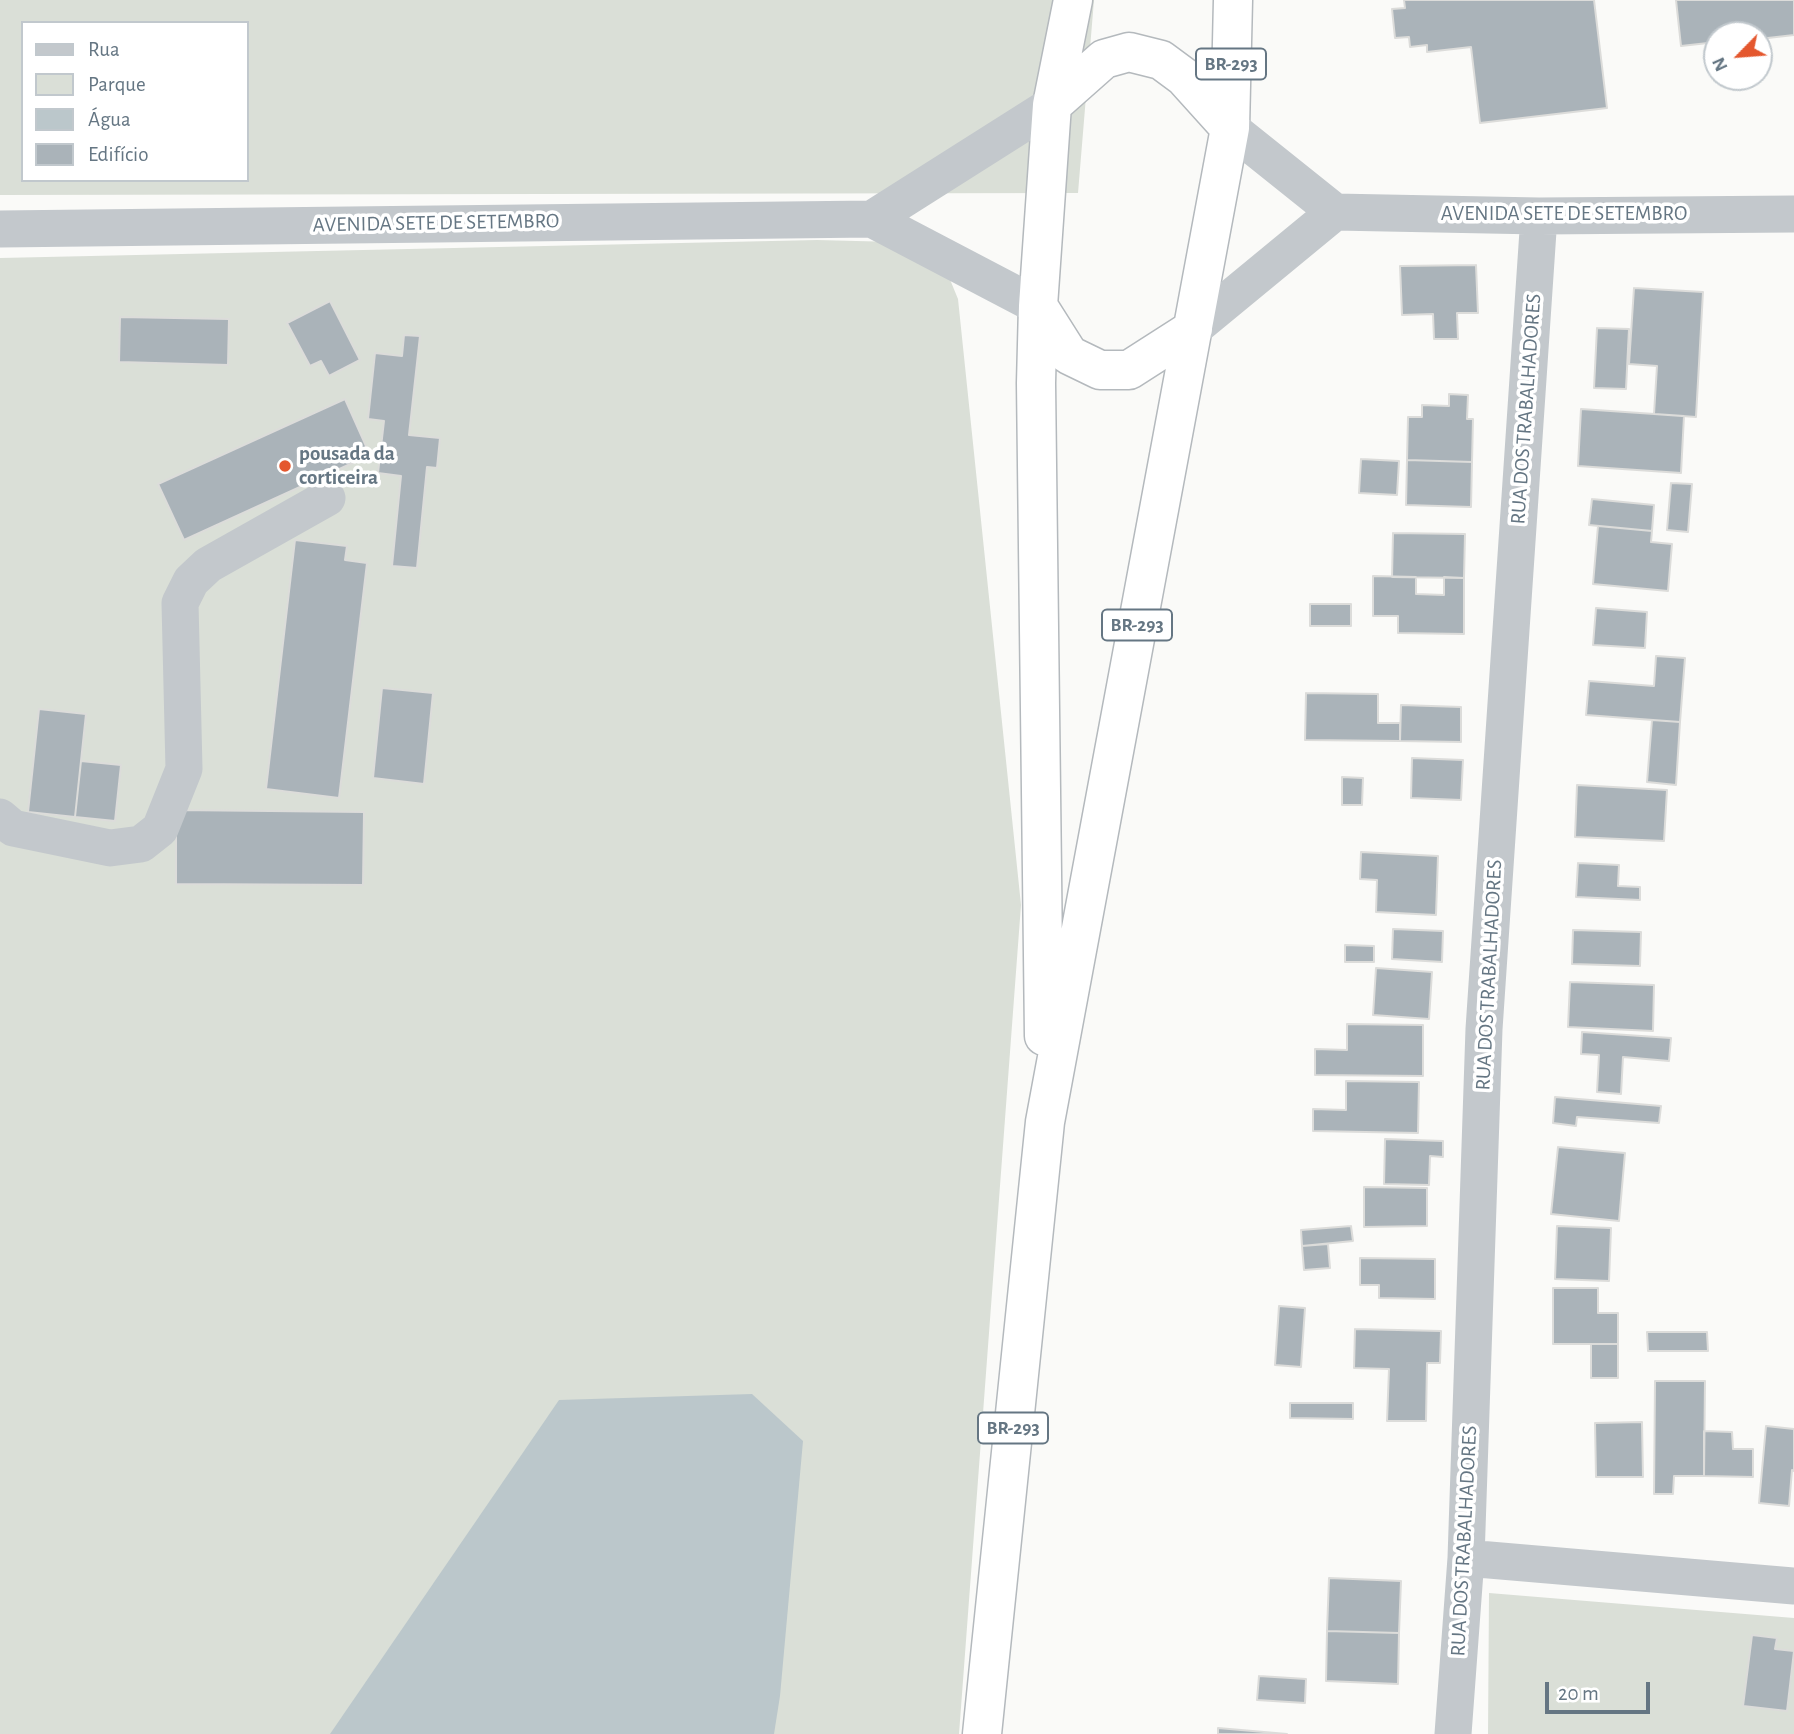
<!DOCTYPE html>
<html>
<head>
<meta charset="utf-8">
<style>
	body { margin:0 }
	#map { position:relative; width:1794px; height:1734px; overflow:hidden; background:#fafaf8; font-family:"Alegreya Sans",sans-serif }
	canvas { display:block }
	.legend { position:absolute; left:21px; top:21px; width:228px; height:161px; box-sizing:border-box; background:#fff; border:2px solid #c1c8cd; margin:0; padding:9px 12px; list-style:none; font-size:21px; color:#657683 }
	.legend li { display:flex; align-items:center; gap:14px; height:35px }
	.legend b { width:35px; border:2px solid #c1c8cd }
	.north { position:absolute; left:1703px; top:21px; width:70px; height:70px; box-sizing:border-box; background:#fff; border:2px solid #c1c8cd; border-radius:50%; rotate:245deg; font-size:19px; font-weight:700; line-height:28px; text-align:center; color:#657683 }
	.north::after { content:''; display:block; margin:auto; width:24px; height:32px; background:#e4572e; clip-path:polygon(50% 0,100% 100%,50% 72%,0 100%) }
	.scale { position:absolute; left:1545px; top:1682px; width:105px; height:32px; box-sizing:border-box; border:4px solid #657683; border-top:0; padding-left:9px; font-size:21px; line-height:24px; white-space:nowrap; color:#657683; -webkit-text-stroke:5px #fff; paint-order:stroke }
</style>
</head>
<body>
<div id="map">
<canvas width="1794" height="1734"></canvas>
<ul class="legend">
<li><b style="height:9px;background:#c3c8cc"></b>Rua</li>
<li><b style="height:19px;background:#dadfd7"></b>Parque</li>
<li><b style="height:19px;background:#bbc7cb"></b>Água</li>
<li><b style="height:19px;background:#aab3b9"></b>Edifício</li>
</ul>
<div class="north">N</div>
<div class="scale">20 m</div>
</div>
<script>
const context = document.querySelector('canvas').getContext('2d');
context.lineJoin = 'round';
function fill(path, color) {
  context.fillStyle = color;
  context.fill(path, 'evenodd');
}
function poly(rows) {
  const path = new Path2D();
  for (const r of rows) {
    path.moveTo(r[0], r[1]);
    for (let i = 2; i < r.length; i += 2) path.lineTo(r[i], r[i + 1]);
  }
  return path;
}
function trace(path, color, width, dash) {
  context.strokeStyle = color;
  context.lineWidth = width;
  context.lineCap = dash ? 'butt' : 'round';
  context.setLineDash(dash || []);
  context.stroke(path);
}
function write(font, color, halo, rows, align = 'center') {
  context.font = font + ' "Alegreya Sans",sans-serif';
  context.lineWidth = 7;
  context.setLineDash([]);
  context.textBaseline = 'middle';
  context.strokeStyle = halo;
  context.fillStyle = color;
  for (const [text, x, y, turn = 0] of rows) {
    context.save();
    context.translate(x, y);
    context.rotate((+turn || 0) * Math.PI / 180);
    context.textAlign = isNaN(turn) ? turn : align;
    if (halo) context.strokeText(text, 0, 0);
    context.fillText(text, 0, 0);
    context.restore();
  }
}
const green = poly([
	[0,0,1094,0,1078,193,0,195],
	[23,23,247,23,247,180,23,180],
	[817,240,935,243,958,299,1021,905,959,1734,0,1734,0,258],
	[1489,1593,1794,1618,1794,1734,1488,1734]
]);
const water = poly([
	[752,1394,803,1441,780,1696,774,1734,330,1734,559,1400]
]);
const building = poly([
	[1404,0,1594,0,1607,108,1480,123,1471,47,1427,52,1427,45,1410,47,1409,37,1395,38,1392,9,1405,8,1404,0],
	[1676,0,1794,0,1794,35,1759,39,1759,35,1717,35,1717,42,1681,46,1676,0],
	[1476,265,1478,313,1457,313,1458,339,1434,339,1433,314,1402,315,1400,266,1476,265],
	[1634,288,1703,292,1696,417,1654,414,1657,366,1629,364,1634,288],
	[330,301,360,360,329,376,321,361,310,366,287,323,330,301],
	[120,317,229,319,228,365,119,362,120,317],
	[1597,328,1629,329,1626,389,1594,388,1597,328],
	[404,335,420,336,409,435,440,438,437,468,427,467,417,568,392,566,401,476,378,473,384,421,368,419,375,353,402,356,404,335],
	[1449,394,1468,395,1467,419,1473,419,1472,462,1407,460,1408,417,1422,417,1422,405,1449,406,1449,394],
	[345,399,370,455,184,540,158,484,345,399],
	[1581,409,1684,416,1681,473,1578,466,1581,409],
	[1361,459,1399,461,1397,495,1359,493,1361,459],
	[1407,460,1472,462,1471,507,1406,505,1407,460],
	[1671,483,1692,484,1688,532,1667,530,1671,483],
	[1592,499,1654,505,1652,531,1589,525,1592,499],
	[1598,526,1652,531,1651,542,1672,544,1668,591,1593,584,1598,526],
	[1393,533,1465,534,1464,578,1392,577,1393,533],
	[295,540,347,546,345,560,367,563,339,798,266,789,295,540],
	[1373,576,1416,577,1416,594,1444,595,1444,577,1464,578,1464,634,1398,633,1398,616,1373,616,1373,576],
	[1310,604,1351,604,1351,626,1310,626,1310,604],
	[1596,608,1647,612,1645,648,1593,645,1596,608],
	[1656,656,1685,658,1680,722,1586,715,1589,681,1654,686,1656,656],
	[382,688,433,693,424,784,373,778,382,688],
	[1306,693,1378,694,1378,723,1400,723,1400,741,1305,740,1306,693],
	[1401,705,1461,707,1461,742,1400,741,1401,705],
	[39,709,86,714,75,817,28,812,39,709],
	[1652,720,1680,722,1676,785,1647,782,1652,720],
	[1412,758,1463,760,1461,800,1411,798,1412,758],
	[81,761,121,765,115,821,75,817,81,761],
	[1342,777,1363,778,1362,805,1342,805,1342,777],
	[1577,785,1667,790,1664,841,1575,837,1577,785],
	[176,810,364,812,363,885,176,884,176,810],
	[1361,852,1438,856,1436,915,1376,912,1377,880,1360,879,1361,852],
	[1578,863,1619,865,1618,886,1640,887,1640,900,1576,897,1578,863],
	[1393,929,1443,931,1442,962,1392,959,1393,929],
	[1573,930,1641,932,1640,966,1572,964,1573,930],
	[1345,945,1374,946,1374,962,1345,962,1345,945],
	[1376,968,1432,972,1429,1019,1373,1015,1376,968],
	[1570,982,1654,985,1653,1031,1568,1027,1570,982],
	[1347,1024,1423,1025,1423,1076,1315,1075,1315,1049,1347,1050,1347,1024],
	[1582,1032,1671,1038,1669,1061,1623,1057,1621,1094,1597,1092,1599,1055,1581,1054,1582,1032],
	[1346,1081,1419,1082,1418,1133,1313,1131,1313,1109,1346,1110,1346,1081],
	[1555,1097,1661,1106,1659,1123,1577,1117,1576,1126,1553,1123,1555,1097],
	[1385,1139,1443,1141,1443,1157,1430,1156,1429,1185,1384,1184,1385,1139],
	[1558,1147,1625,1153,1619,1221,1551,1214,1558,1147],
	[1364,1187,1427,1188,1427,1226,1364,1227,1364,1187],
	[1351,1226,1353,1241,1302,1246,1301,1230,1351,1226],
	[1557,1226,1611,1228,1609,1281,1555,1279,1557,1226],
	[1328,1244,1330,1268,1304,1270,1302,1246,1328,1244],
	[1360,1258,1435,1259,1435,1299,1379,1298,1379,1285,1360,1285,1360,1258],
	[1553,1288,1598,1288,1598,1313,1618,1313,1618,1344,1553,1344,1553,1288],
	[1279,1306,1305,1308,1301,1367,1275,1365,1279,1306],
	[1355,1329,1441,1331,1440,1363,1427,1363,1426,1421,1387,1421,1389,1369,1354,1368,1355,1329],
	[1647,1332,1707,1332,1708,1351,1648,1351,1647,1332],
	[1591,1344,1618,1344,1618,1378,1591,1378,1591,1344],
	[1655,1381,1705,1381,1704,1476,1674,1476,1673,1494,1654,1494,1655,1381],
	[1290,1403,1353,1403,1353,1419,1290,1418,1290,1403],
	[1642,1422,1643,1477,1596,1477,1595,1423,1642,1422],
	[1766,1426,1794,1429,1794,1471,1792,1470,1789,1506,1759,1503,1766,1426],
	[1704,1431,1732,1432,1733,1449,1753,1449,1753,1477,1704,1476,1704,1431],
	[1329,1578,1401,1581,1399,1633,1327,1631,1329,1578],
	[1327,1631,1399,1633,1398,1684,1326,1681,1327,1631],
	[1752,1635,1777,1638,1775,1649,1794,1651,1787,1711,1743,1706,1752,1635],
	[1259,1676,1306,1679,1305,1703,1257,1700,1259,1676],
	[1218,1728,1287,1734,1218,1734,1218,1728]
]);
const minor = poly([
	[1230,128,1335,212,1539,216,1794,214],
	[872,219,1052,105],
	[0,229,872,219,1038,306],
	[1193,329,1335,212],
	[0,817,13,828,110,848,141,844,160,829,184,769,180,603,191,581,208,565,327,498],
	[1466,1558,1794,1586],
	[1453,1734,1466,1558,1484,1029,1539,216]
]);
const highway = poly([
	[1052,105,1104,59,1129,52,1161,60,1184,77,1230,128],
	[1038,306,1069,355,1100,370,1129,370,1193,329],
	[1044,1036,1036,383,1038,306,1052,105,1073,0],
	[982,1734,1045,1122,1230,128,1233,0]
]);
const markers = [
	[285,466,7,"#e4572e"]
];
const shields = [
	[1231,64,70],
	[1137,625,70],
	[1013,1428,70]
];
const shieldNames = [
	["BR-293",1231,64],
	["BR-293",1137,625],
	["BR-293",1013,1428]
];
const streetNames = [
	["AVENIDA SETE DE SETEMBRO",1564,214],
	["AVENIDA SETE DE SETEMBRO",436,223,-1],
	["RUA DOS TRABALHADORES",1526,409,-86],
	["RUA DOS TRABALHADORES",1489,975,-87],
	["RUA DOS TRABALHADORES",1464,1541,-87]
];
const poiNames = [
	["pousada da",299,454],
	["corticeira",299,478]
];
fill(green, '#dadfd7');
fill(water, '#bbc7cb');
fill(building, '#aab3b9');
trace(building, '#dcdcda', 2);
trace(highway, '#b4b9bd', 41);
trace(minor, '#c3c8cc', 37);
trace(highway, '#fff', 38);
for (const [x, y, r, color] of markers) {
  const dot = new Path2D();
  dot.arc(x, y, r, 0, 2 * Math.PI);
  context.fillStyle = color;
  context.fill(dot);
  trace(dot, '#fff', 2.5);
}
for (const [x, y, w] of shields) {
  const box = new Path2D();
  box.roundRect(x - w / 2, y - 15.5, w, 31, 5);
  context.fillStyle = '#fff';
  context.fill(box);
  trace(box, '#657683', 2);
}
write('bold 19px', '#657683', null, shieldNames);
write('21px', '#657683', '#fff', streetNames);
write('bold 21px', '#657683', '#fff', poiNames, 'left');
</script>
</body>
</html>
